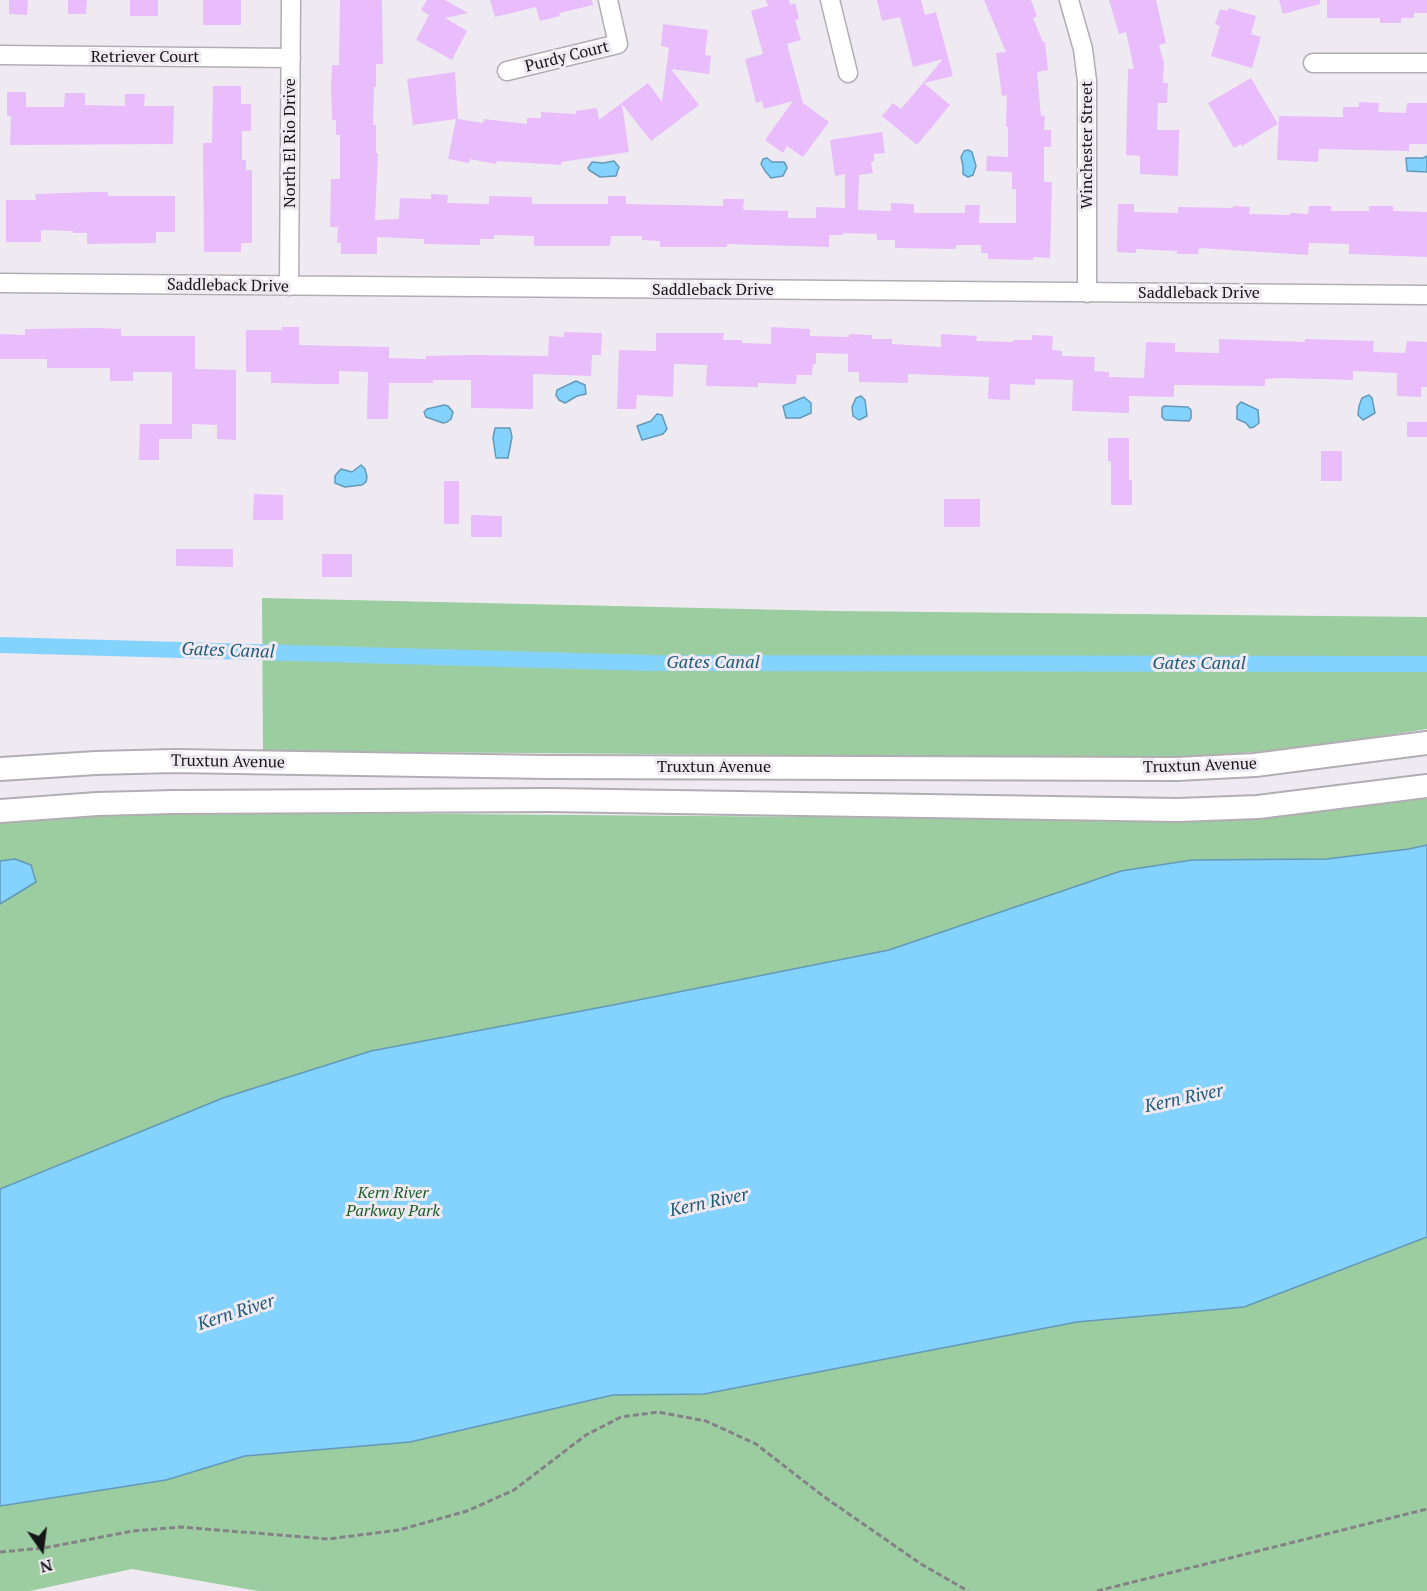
<!DOCTYPE html>
<html>
<head>
<meta charset="utf-8">
<style>
	body { margin:0 }
	#map { position:relative; width:1427px; height:1591px; overflow:hidden; background:#efeaf1; font-family:"PT Serif",serif }
	canvas { display:block }
	.north { position:absolute; left:12px; top:1519px; width:60px; height:60px; -webkit-text-stroke:4px #efeaf1; paint-order:stroke; rotate:166deg; font-size:16px; font-weight:700; line-height:24px; text-align:center; color:#171518 }
	.north::after { content:''; display:block; margin:auto; width:21px; height:27px; background:#171518; clip-path:polygon(50% 0,100% 100%,50% 72%,0 100%) }
</style>
</head>
<body>
<div id="map">
<canvas width="1427" height="1591"></canvas>
<div class="north">N</div>
</div>
<script>
const context = document.querySelector('canvas').getContext('2d');
context.lineJoin = 'round';
function fill(path, color) {
  context.fillStyle = color;
  context.fill(path, 'evenodd');
}
function poly(rows) {
  const path = new Path2D();
  for (const r of rows) {
    path.moveTo(r[0], r[1]);
    for (let i = 2; i < r.length; i += 2) path.lineTo(r[i], r[i + 1]);
  }
  return path;
}
function trace(path, color, width, dash) {
  context.strokeStyle = color;
  context.lineWidth = width;
  context.lineCap = dash ? 'butt' : 'round';
  context.setLineDash(dash || []);
  context.stroke(path);
}
function write(font, color, halo, rows, align = 'center') {
  context.font = font + ' "PT Serif",serif';
  context.lineWidth = 6;
  context.setLineDash([]);
  context.textBaseline = 'middle';
  context.strokeStyle = halo;
  context.fillStyle = color;
  for (const [text, x, y, turn = 0] of rows) {
    context.save();
    context.translate(x, y);
    context.rotate((+turn || 0) * Math.PI / 180);
    context.textAlign = isNaN(turn) ? turn : align;
    if (halo) context.strokeText(text, 0, 0);
    context.fillText(text, 0, 0);
    context.restore();
  }
}
const green = poly([
	[262,598,834,611,1427,617,1427,729,1299,749,1167,758,263,751],
	[1427,796,1427,1591,258,1591,132,1569,30,1591,0,1591,0,821,65,816,219,812,1171,820,1304,813]
]);
const water = poly([
	[968,150,972,152,976,166,973,175,968,177,963,174,963,166,961,157,964,151,968,150],
	[1427,156,1427,172,1407,171,1406,158,1423,158,1427,156],
	[767,158,772,162,784,162,786,165,787,168,783,176,771,178,765,171,761,164,763,159,767,158],
	[614,161,619,167,616,176,600,177,589,170,588,168,592,162,603,163,614,161],
	[576,381,585,385,586,394,577,396,565,403,559,400,556,395,557,390,576,381],
	[1369,395,1372,398,1375,413,1363,420,1358,415,1359,406,1362,398,1369,395],
	[861,396,865,400,867,416,859,420,853,416,852,407,856,398,861,396],
	[804,397,811,403,811,413,800,418,786,418,783,406,804,397],
	[1241,402,1258,410,1259,423,1254,427,1250,428,1246,423,1237,419,1237,406,1241,402],
	[444,405,448,406,453,412,451,419,447,422,443,423,426,417,424,412,427,409,444,405],
	[1164,406,1188,407,1191,410,1191,418,1189,421,1165,420,1162,417,1162,408,1164,406],
	[657,414,662,415,667,429,663,434,642,440,637,426,651,421,657,414],
	[495,428,510,428,512,437,508,458,496,458,493,438,495,428],
	[361,465,365,469,367,477,366,482,362,485,345,487,335,483,335,476,339,471,341,469,352,472,361,465],
	[1427,845,1427,1237,1244,1307,1077,1322,704,1394,613,1395,410,1442,245,1456,166,1480,0,1506,0,1189,223,1098,371,1051,613,1005,889,950,1121,871,1192,860,1326,859,1409,849,1427,845],
	[15,859,31,865,36,882,0,904,0,861,15,859]
]);
const canal = poly([
	[0,645,650,663,1427,664]
]);
const building = poly([
	[9,0,28,0,27,15,9,14],
	[68,0,87,0,86,14,68,14],
	[130,0,158,0,158,16,130,16],
	[203,0,241,0,241,25,203,25],
	[340,0,382,0,383,64,376,64,376,87,374,87,373,125,376,125,376,153,378,153,375,220,399,219,400,198,431,199,431,194,448,195,447,203,489,204,489,196,532,197,532,204,608,204,608,196,626,196,626,204,723,206,723,199,744,199,743,209,745,210,788,211,788,218,816,218,816,207,845,208,845,174,835,176,830,140,882,132,885,153,874,154,874,161,871,162,873,173,859,175,858,210,891,211,891,203,914,204,914,213,965,213,965,205,980,205,979,223,1016,223,1016,189,1012,189,1012,172,986,171,987,156,1008,157,1008,127,1006,127,1007,95,1002,96,996,53,1006,52,984,0,1031,0,1037,16,1033,18,1043,42,1045,42,1048,70,1037,72,1041,116,1045,116,1044,130,1051,130,1051,147,1044,147,1044,182,1052,182,1050,258,1033,257,1033,260,988,259,988,253,981,253,981,245,956,245,956,249,895,248,895,240,877,240,877,234,843,233,843,235,829,235,829,247,727,244,727,247,660,247,660,241,642,240,642,236,611,236,610,246,534,246,534,236,494,235,494,239,480,239,480,245,424,244,424,239,377,237,377,254,341,254,341,243,337,243,338,227,330,227,331,179,340,179,340,135,336,135,336,120,332,120,331,87,332,65,339,65],
	[427,0,445,0,468,13,445,18,467,31,452,60,416,40,429,15,421,10],
	[490,0,592,0,593,5,559,13,560,16,540,21,536,7,495,17],
	[766,0,789,0,790,5,795,3,799,19,795,20,801,40,787,44,803,103,829,122,803,157,787,146,783,153,765,140,793,101,764,109,762,101,756,103,745,59,763,54,751,11,768,6],
	[877,0,921,0,925,15,936,12,953,76,924,83,950,105,917,145,882,116,893,103,901,109,943,59,913,67,900,17,882,21],
	[1109,0,1156,0,1166,43,1159,45,1164,63,1163,83,1168,83,1167,103,1158,103,1157,130,1179,130,1178,176,1140,174,1140,156,1126,155,1128,69,1134,69,1126,32,1119,34],
	[1279,0,1320,0,1320,4,1283,14],
	[1327,0,1427,0,1427,13,1414,13,1414,18,1401,18,1401,23,1380,23,1380,18,1327,18],
	[1228,8,1256,16,1251,34,1261,37,1252,68,1211,56,1220,26,1215,24,1220,9,1228,11],
	[663,24,708,30,705,55,711,56,709,74,671,69,699,105,651,141,622,104,629,152,561,162,561,165,497,161,496,164,470,159,469,163,448,159,456,119,413,125,407,79,455,72,458,119,483,123,484,119,527,124,527,118,541,118,541,112,576,114,576,111,597,108,599,120,648,83,662,102,669,48,661,46],
	[1251,78,1278,124,1242,146,1241,144,1234,148,1208,103],
	[213,86,241,86,241,104,251,104,251,131,242,131,242,160,246,160,246,170,252,170,252,243,241,243,241,252,204,252,203,143,212,143],
	[7,92,26,92,26,107,64,107,65,93,85,93,85,105,125,106,125,94,145,94,144,106,174,106,173,144,10,145,11,116,7,116],
	[1359,102,1379,103,1378,112,1406,113,1407,103,1427,103,1427,144,1409,144,1409,151,1319,149,1318,162,1277,160,1279,116,1343,117,1343,107,1359,107],
	[92,192,108,192,108,196,175,196,175,232,156,232,156,243,87,244,87,233,73,233,73,231,41,230,41,242,6,242,6,200,36,200,35,194],
	[1118,204,1134,204,1134,212,1178,213,1178,207,1233,208,1233,206,1250,207,1249,214,1290,215,1290,213,1308,214,1309,206,1331,206,1331,211,1369,211,1369,206,1393,206,1393,211,1427,212,1427,257,1349,254,1349,244,1309,243,1308,255,1199,248,1198,254,1177,254,1177,251,1136,249,1136,253,1117,252],
	[282,327,299,327,299,345,389,347,389,358,426,359,426,356,471,355,548,356,549,336,564,337,564,332,602,333,601,355,592,355,591,376,533,374,533,409,471,408,471,380,433,380,433,383,389,383,388,419,367,419,368,372,339,371,339,384,321,384,271,383,271,372,246,372,246,330,282,330],
	[771,327,810,329,810,336,849,337,849,334,872,335,872,339,892,339,892,344,941,347,941,334,977,336,976,341,1013,342,1013,340,1032,340,1032,335,1053,336,1052,350,1062,351,1062,356,1095,357,1094,371,1109,372,1109,377,1144,378,1146,342,1175,343,1175,352,1219,353,1219,339,1305,342,1305,339,1374,341,1373,352,1405,353,1407,341,1427,342,1427,387,1421,387,1421,397,1397,396,1397,373,1353,371,1353,380,1280,378,1265,379,1265,386,1174,385,1174,397,1129,396,1129,413,1072,411,1073,380,1035,379,1035,385,1010,384,1010,400,988,399,989,377,908,374,908,383,859,382,859,372,848,372,848,354,816,353,816,364,813,364,812,375,797,375,796,384,758,383,758,387,706,386,707,365,674,364,673,397,637,395,636,409,617,409,619,350,656,351,656,333,724,333,723,340,742,340,742,343,771,344],
	[99,328,121,329,121,336,195,336,195,369,236,370,236,440,217,439,217,425,192,424,192,439,159,439,159,460,139,460,140,424,172,424,172,372,133,372,133,381,110,381,110,368,47,368,47,359,0,359,0,334,25,335,25,329],
	[1407,422,1427,422,1427,437,1407,437],
	[1108,438,1129,438,1129,480,1132,480,1132,505,1111,505,1111,461,1108,461],
	[1321,451,1342,451,1342,481,1321,481],
	[444,481,459,481,459,524,444,524],
	[254,494,283,495,283,520,253,520],
	[944,499,980,499,980,527,944,527],
	[471,515,502,516,502,537,471,537],
	[176,549,233,549,233,567,176,566],
	[322,554,352,554,352,577,322,577]
]);
const path = poly([
	[0,1552,44,1548,133,1531,181,1527,328,1539,399,1530,467,1511,514,1490,586,1435,621,1417,658,1412,706,1421,756,1444,823,1496,921,1564,968,1591],
	[1097,1591,1427,1509]
]);
const minor = poly([
	[830,0,848,73],
	[1069,0,1083,49,1087,81,1087,293],
	[0,55,291,58],
	[1313,63,1427,63],
	[507,71,618,44,608,0],
	[0,283,1427,295],
	[289,286,291,0]
]);
const major = poly([
	[0,769,96,763,174,761,547,767,1177,769,1255,765,1427,743],
	[0,811,97,804,174,802,550,800,1178,810,1258,807,1427,786]
]);
const streetNames = [
	["Retriever Court",145,57],
	["Purdy Court",567,57,-14],
	["North El Rio Drive",290,143,-90],
	["Winchester Street",1087,145,-90],
	["Saddleback Drive",228,286,1],
	["Saddleback Drive",713,290],
	["Saddleback Drive",1199,293],
	["Truxtun Avenue",228,762,1],
	["Truxtun Avenue",1200,766,-2],
	["Truxtun Avenue",714,767]
];
const parkNames = [
	["Kern River",393,1193],
	["Parkway Park",393,1211]
];
const waterNames = [
	["Gates Canal",228,651,2],
	["Gates Canal",713,663],
	["Gates Canal",1199,664],
	["Kern River",1184,1099,-12],
	["Kern River",709,1203,-12],
	["Kern River",236,1313,-18]
];
fill(green, '#9bcda0');
fill(water, '#84d2fe');
trace(water, '#6399b9', 1.5);
trace(canal, '#84d2fe', 16);
fill(building, '#e9bcfc');
trace(minor, '#b2adb4', 21);
trace(major, '#b2adb4', 26);
trace(path, '#858287', 3, [6, 3]);
trace(minor, '#fff', 18);
trace(major, '#fff', 22);
write('16px', '#171518', '#efeaf1', streetNames);
write('italic 16px', '#1d5c29', '#efeaf1', parkNames);
write('italic 18px', '#205b79', '#efeaf1', waterNames);
</script>
</body>
</html>
